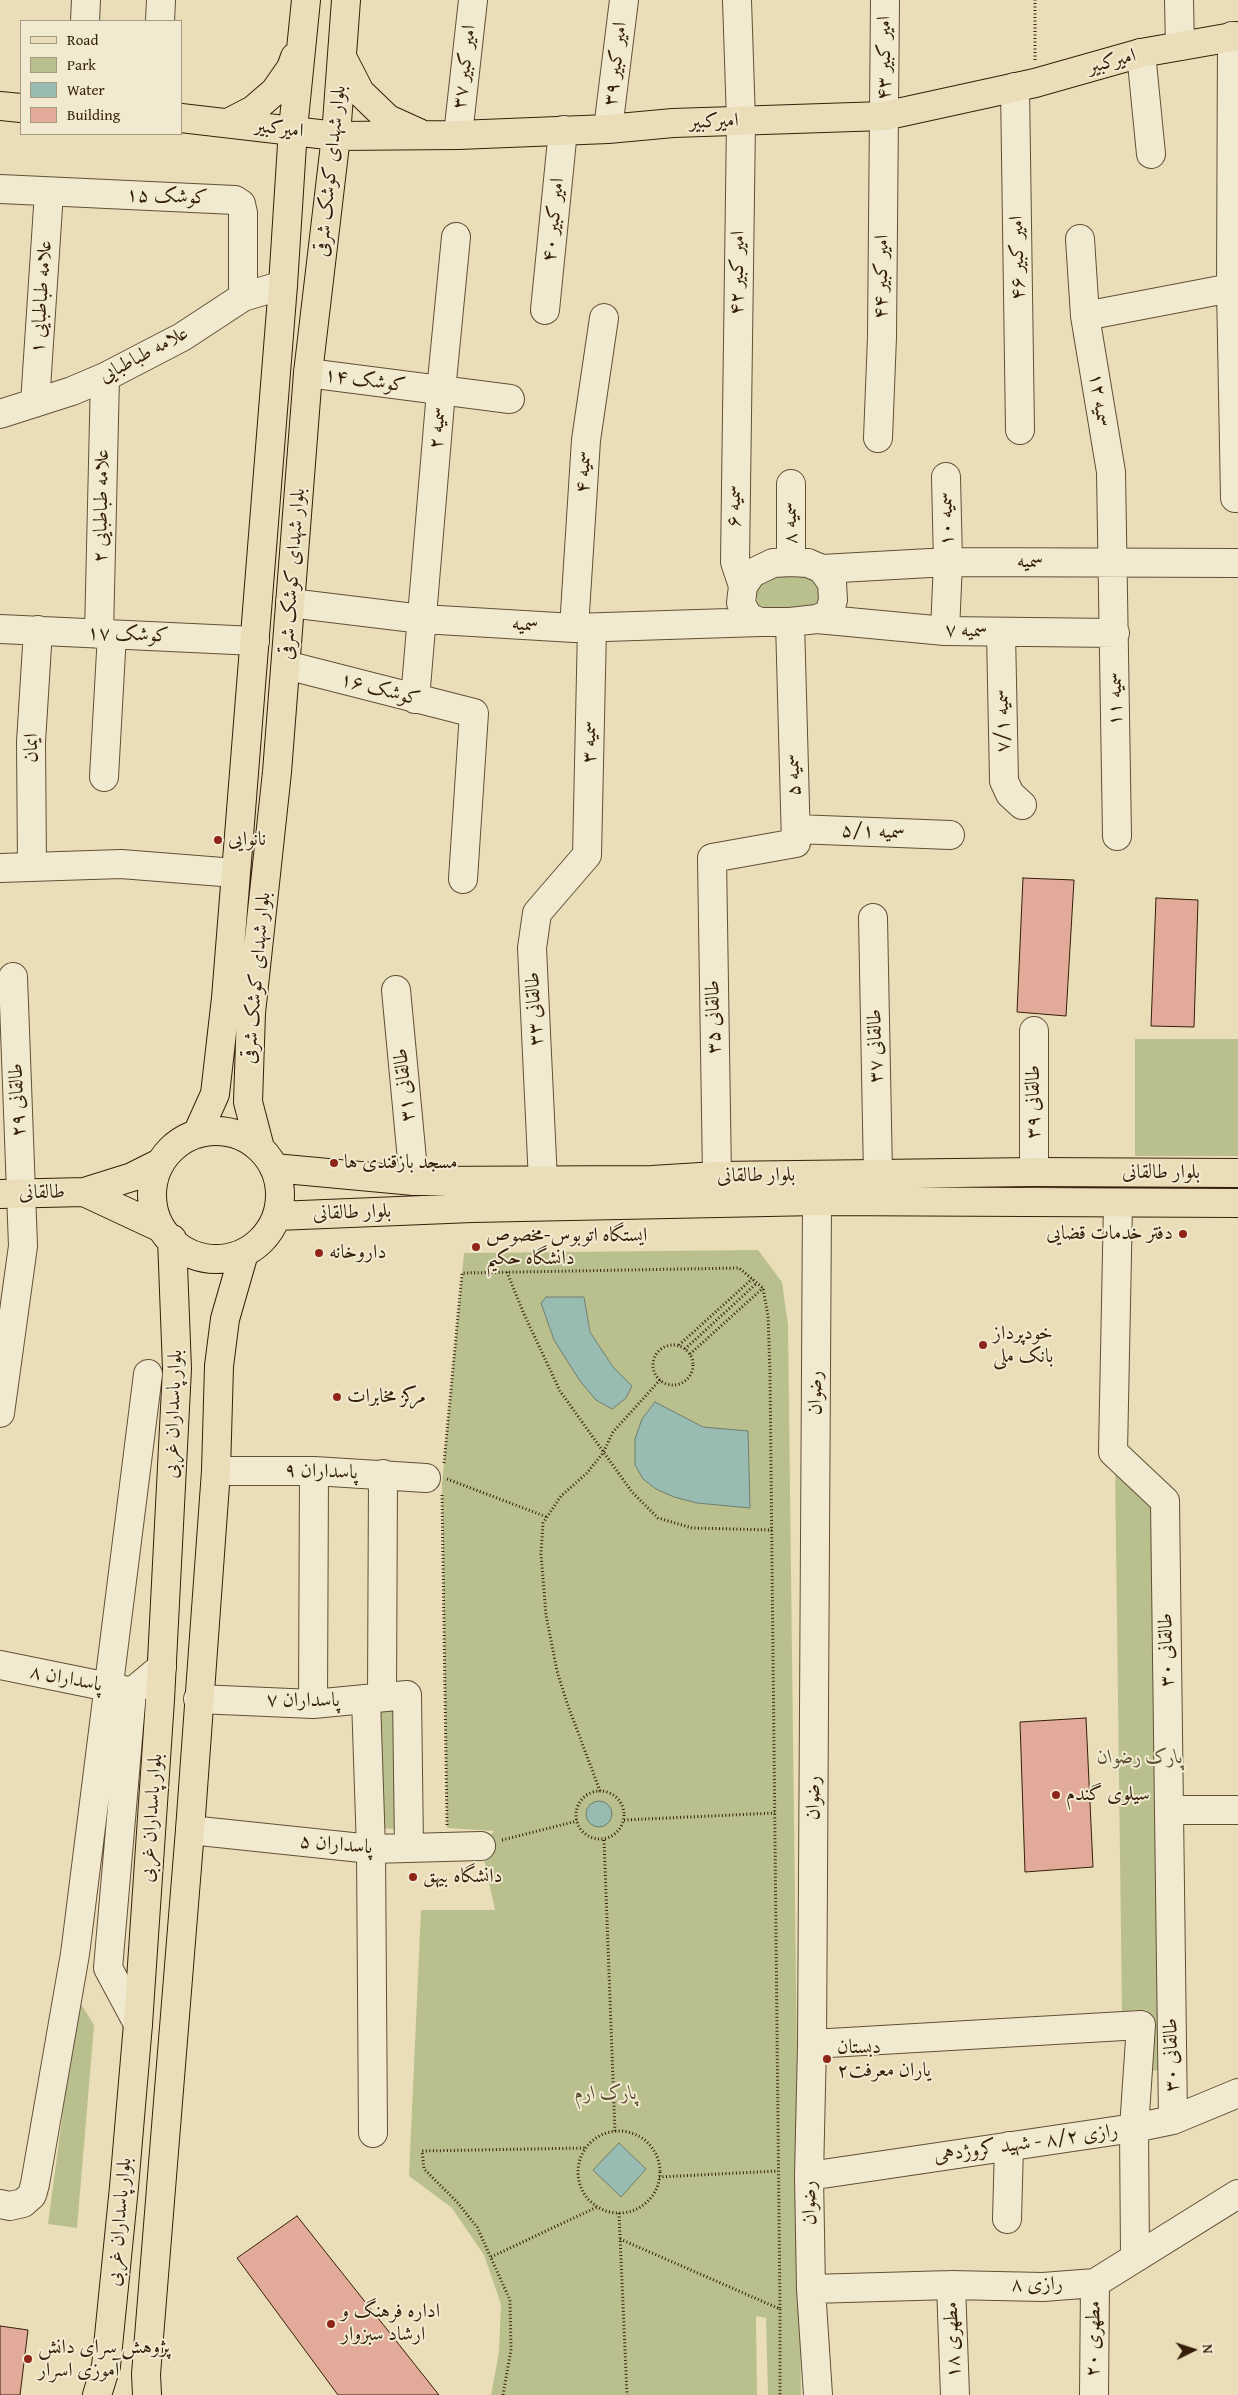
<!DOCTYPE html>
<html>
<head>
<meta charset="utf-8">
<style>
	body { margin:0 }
	#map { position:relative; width:1238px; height:2395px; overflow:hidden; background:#eadeb8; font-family:"Gentium Book Plus",serif }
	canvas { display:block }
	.legend { position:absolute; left:20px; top:20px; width:162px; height:115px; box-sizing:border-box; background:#f1ead1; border:1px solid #a69981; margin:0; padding:6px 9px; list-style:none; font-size:15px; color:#351f0a }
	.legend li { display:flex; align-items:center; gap:10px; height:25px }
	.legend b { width:25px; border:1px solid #a69981 }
	.north { position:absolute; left:1168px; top:2325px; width:50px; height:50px; -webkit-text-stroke:4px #f1ead1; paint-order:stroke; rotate:86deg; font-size:14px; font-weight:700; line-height:20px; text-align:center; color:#351f0a }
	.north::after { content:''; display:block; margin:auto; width:18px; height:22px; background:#351f0a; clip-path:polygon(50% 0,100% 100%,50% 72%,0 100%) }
</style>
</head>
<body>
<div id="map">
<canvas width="1238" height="2395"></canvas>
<ul class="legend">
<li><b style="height:6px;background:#eadeb8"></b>Road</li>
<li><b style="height:14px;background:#bac08d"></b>Park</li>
<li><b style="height:14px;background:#98bcb2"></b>Water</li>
<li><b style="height:14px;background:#e2ab99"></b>Building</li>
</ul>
<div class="north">N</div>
</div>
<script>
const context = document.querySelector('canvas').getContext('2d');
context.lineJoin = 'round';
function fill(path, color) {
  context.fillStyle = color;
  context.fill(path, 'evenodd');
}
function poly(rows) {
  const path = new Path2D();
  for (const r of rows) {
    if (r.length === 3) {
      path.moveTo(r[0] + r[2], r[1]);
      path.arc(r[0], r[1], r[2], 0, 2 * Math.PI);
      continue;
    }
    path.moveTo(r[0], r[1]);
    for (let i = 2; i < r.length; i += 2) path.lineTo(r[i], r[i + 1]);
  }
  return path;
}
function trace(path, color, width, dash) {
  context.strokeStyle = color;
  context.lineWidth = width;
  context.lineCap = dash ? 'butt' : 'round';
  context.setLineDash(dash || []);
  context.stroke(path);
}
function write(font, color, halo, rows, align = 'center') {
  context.font = font + ' "Gentium Book Plus",Amiri,serif';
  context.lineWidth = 4;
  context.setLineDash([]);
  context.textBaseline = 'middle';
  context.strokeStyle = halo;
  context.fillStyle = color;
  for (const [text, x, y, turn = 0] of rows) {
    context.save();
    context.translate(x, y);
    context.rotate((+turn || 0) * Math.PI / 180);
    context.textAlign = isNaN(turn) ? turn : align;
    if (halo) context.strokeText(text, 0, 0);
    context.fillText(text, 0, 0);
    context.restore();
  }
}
const green = poly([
	[805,574,817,581,820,600,815,607,766,612,758,605,756,590,764,579,782,575],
	[1135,1039,1238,1039,1238,1156,1135,1156],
	[758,1250,782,1282,788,1325,801,2395,768,2395,766,2318,756,2316,757,2395,491,2395,499,2352,501,2304,484,2255,452,2208,409,2176,421,1910,495,1910,481,1846,494,1831,447,1828,442,1484,464,1253],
	[584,1297,590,1332,613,1367,632,1386,554,1340,541,1303],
	[655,1403,703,1427,720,1430,697,1503,656,1489,643,1479,635,1465,642,1419],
	[1115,1465,1158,1506,1166,2069,1146,2072,1147,2010,1122,2011],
	[372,1710,403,1710,404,1829,371,1828],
	[78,1999,94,2025,77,2228,48,2224]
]);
const water = poly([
	[546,1297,584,1297,590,1332,613,1367,632,1386,626,1398,612,1409,596,1400,580,1381,554,1340,541,1303,546,1297],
	[655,1402,703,1427,748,1431,750,1508,697,1503,674,1497,656,1489,643,1479,635,1465,635,1439,642,1419,655,1402],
	[599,1814,13],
	[619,2143,646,2169,621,2197,593,2170,619,2143]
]);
const building = poly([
	[1023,878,1074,880,1066,1016,1017,1012,1023,878],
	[1156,898,1198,900,1194,1027,1151,1026,1156,898],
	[1086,1718,1093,1867,1025,1872,1020,1722,1086,1718],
	[297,2216,439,2395,338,2395,237,2258,297,2216],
	[0,2326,28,2330,20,2395,0,2395,0,2326]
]);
const path = poly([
	[1035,60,1035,0],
	[507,1272,524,1314,560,1391,632,1492,658,1518,692,1528,772,1530],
	[673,1365,20],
	[679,1345,752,1279],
	[685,1349,757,1283],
	[690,1354,763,1288],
	[444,1463,462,1273,739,1268,763,1288,768,1316,770,1372,780,2309],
	[447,1479,547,1517],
	[442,1495,447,1826],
	[600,1815,24],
	[600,1791,567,1703,557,1671,546,1615,541,1554,543,1523,561,1496,587,1473,603,1453,613,1432,660,1380],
	[624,1820,775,1813],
	[502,1840,577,1821],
	[604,1840,615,2132],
	[619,2172,41],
	[659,2177,778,2171],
	[619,2213,627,2395],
	[620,2239,780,2309,780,2395],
	[491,2257,597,2207],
	[503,2395,511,2350,510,2300,477,2227,457,2202,424,2169,422,2151,585,2148]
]);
const minor = poly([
	[737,0,741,121,735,562,743,586],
	[1179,0,1180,46],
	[85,21,86,0],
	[160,21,161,0],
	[1232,36,1231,288,1235,498],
	[1141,53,1151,154],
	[1015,87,1020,430],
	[608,129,624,0],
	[458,135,473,0],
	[0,189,235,200,241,204,243,213,243,297],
	[1080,239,1085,316,1111,472,1117,836],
	[545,310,563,130],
	[1085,316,1231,288],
	[308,373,510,399],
	[35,403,49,192],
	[0,414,72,391,105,377,182,337,243,297,283,285],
	[878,438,882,337,885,0],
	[791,562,808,563,822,569,832,583,833,600,829,614,817,619,790,622,760,622,748,617,741,603,743,586,752,573,773,563,791,562],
	[791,562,791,484],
	[822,569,948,562,1238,563],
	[290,603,422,619,574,628,760,622],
	[817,619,945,631,1115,633],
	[574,628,586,440,604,318],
	[0,629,255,641],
	[945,631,948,562,946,477],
	[1001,632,1004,781,1010,794,1022,805],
	[99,634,105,377],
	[286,665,474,713,463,879],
	[415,699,441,391,456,237],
	[104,777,112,634],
	[796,829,950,835],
	[32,866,31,742,38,630],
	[0,868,121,864,235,873],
	[873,918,878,1175],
	[396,990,414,1181],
	[1034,1172,1034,1031],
	[717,1176,712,858,796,843,790,622],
	[543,1181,532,948,537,913,587,855,592,628],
	[817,1201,812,2044,809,2176,811,2289,818,2395],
	[1118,1204,1113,1452,1165,1501,1173,2120],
	[0,1413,23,1246,13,977],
	[216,1471,314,1471,426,1478],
	[0,1665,128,1691],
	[382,1697,383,1474],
	[198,1699,313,1704,407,1695,409,1847],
	[366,1699,371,1849,373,2133],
	[313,1704,314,1471],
	[1169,1810,1238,1810],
	[190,1830,371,1849,481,1846],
	[138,2024,108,1968,132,1692,162,1667],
	[812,2044,1141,2025,1134,2128,1135,2258],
	[809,2176,1134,2128,1173,2120,1238,2093],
	[0,2204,10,2206,23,2203,32,2195,35,2184,75,1954,148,1374],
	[1007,2219,1009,2146],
	[951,2285,955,2395],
	[811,2289,951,2285,1043,2287,1095,2283,1238,2194],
	[1094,2395,1095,2283]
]);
const major = poly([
	[342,57,360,92,388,119,419,133],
	[0,106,21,108],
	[181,118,336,136,458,135,608,129,673,123,884,116,1035,83,1141,53,1238,36],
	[228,123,253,110,275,91,291,68,295,57],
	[216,1195,64],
	[197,1134,215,1094,226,998,283,285,293,129,306,0],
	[260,1148,248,1102,251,1013,277,772,308,373,336,136,346,0],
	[160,1163,132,1177,84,1192,161,1228],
	[274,1168,414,1181,652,1180,717,1176,1034,1172,1238,1173],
	[0,1194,84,1192],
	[277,1216,472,1208,817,1201,1238,1203],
	[97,2395,106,2366,124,2187,138,2024,160,1700,177,1369,172,1239],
	[147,2395,146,2374,190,1830,216,1471,219,1366,225,1319,244,1253]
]);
const markers = [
	[218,840,5,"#8f2418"],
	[334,1163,5,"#8f2418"],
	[1183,1234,5,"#8f2418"],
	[476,1247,5,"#8f2418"],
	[319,1253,5,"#8f2418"],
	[983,1345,5,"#8f2418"],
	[337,1397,5,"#8f2418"],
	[1056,1795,5,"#8f2418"],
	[413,1877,5,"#8f2418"],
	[827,2059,5,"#8f2418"],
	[331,2324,5,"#8f2418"],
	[28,2359,5,"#8f2418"]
];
const streetNames = [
	["امیر کبیر ۴۳",885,58,-90],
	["امیرکبیر",1112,62,-15],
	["امیر کبیر ۳۹",616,64,-83],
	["امیر کبیر ۳۷",465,67,-83],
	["امیرکبیر",714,122,-2],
	["امیرکبیر",279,129,7],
	["بلوار شهدای کوشک شرقی",331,171,-84],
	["کوشک ۱۵",167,197,2],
	["امیر کبیر ۴۰",554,220,-84],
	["امیر کبیر ۴۶",1018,258,-91],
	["امیر کبیر ۴۲",738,273,-89],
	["امیر کبیر ۴۴",882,277,-89],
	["علامه طباطبایی ۱",42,297,-86],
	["علامه طباطبایی",144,355,-28],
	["کوشک ۱۴",365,381,8],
	["سمیه ۱۲",1099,400,81],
	["سمیه ۲",438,428,-85],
	["سمیه ۴",584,472,-87],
	["علامه طباطبایی ۲",102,506,-89],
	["سمیه ۶",735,506,-90],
	["سمیه ۱۰",947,519,-91],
	["سمیه ۸",791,523,-90],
	["سمیه",1030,562],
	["بلوار شهدای کوشک شرقی",293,574,-86],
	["سمیه",525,625,3],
	["سمیه ۷",966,631,1],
	["کوشک ۱۷",128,635,2],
	["کوشک ۱۶",380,690,15],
	["سمیه ۱۱",1116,699,-90],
	["سمیه ۷/۱",1003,721,-91],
	["سمیه ۳",590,742,-89],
	["ایمان",32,748,-89],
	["سمیه ۵",794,775,-92],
	["سمیه ۵/۱",873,832,2],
	["بلوار شهدای کوشک شرقی",257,978,-85],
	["طالقانی ۳۳",535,1009,-93],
	["طالقانی ۳۵",714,1017,-91],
	["طالقانی ۳۷",876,1046,-91],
	["طالقانی ۳۱",405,1085,-96],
	["طالقانی ۲۹",18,1100,-92],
	["طالقانی ۳۹",1034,1102,-90],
	["بلوار طالقانی",1161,1173],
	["بلوار طالقانی",756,1176,-1],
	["طالقانی",42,1193,-1],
	["بلوار طالقانی",352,1213,-2],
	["رضوان",816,1393,-90],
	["بلوار پاسداران غربی",174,1414,-88],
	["پاسداران ۹",321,1472,2],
	["طالقانی ۳۰",1167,1650,-91],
	["پاسداران ۸",66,1679,11],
	["پاسداران ۷",303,1701],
	["رضوان",814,1798,-90],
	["بلوار پاسداران غربی",152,1818,-86],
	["پاسداران ۵",336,1845,5],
	["طالقانی ۳۰",1172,2055,-91],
	["رازی ۸/۲ - شهید کروژدهی",1026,2144,-8],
	["رضوان",810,2203,-91],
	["بلوار پاسداران غربی",120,2222,-85],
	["رازی ۸",1037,2285,-1],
	["مطهری ۲۰",1094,2339,-89],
	["مطهری ۱۸",953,2340,-92]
];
const poiNames = [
	["نانوایی",228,840],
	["مسجد بازقندی ها",344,1163],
	["دفتر خدمات قضایی",1173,1234,"right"],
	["ایستگاه اتوبوس-مخصوص",486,1236],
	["دانشگاه حکیم",486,1259],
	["داروخانه",329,1253],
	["خودپرداز",993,1334],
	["بانک ملی",993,1357],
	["مرکز مخابرات",347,1397],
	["سیلوی گندم",1066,1795],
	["دانشگاه بیهق",423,1877],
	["دبستان",837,2048],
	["یاران معرفت۲",837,2071],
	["اداره فرهنگ و",341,2312],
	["ارشاد سبزوار",341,2335],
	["پژوهش سرای دانش",38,2348],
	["آموزی اسرار",38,2371]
];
const parkNames = [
	["پارک رضوان",1140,1758],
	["پارک ارم",606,2094]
];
fill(green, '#bac08d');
fill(water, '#98bcb2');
trace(water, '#707d6f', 1);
fill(building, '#e2ab99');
trace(building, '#351f0a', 1);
trace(minor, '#624f36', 30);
trace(major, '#351f0a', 30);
trace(path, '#351f0a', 3, [1, 2.5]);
trace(minor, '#f1ead1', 28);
trace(major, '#eadeb8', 28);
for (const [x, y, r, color] of markers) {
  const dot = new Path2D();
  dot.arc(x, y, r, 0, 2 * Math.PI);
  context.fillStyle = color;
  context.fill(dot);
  trace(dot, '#f1ead1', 2);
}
write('20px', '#351f0a', '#f1ead1', streetNames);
write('20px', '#351f0a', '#f1ead1', poiNames, 'left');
write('italic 20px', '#5d4f31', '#f1ead1', parkNames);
</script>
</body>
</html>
